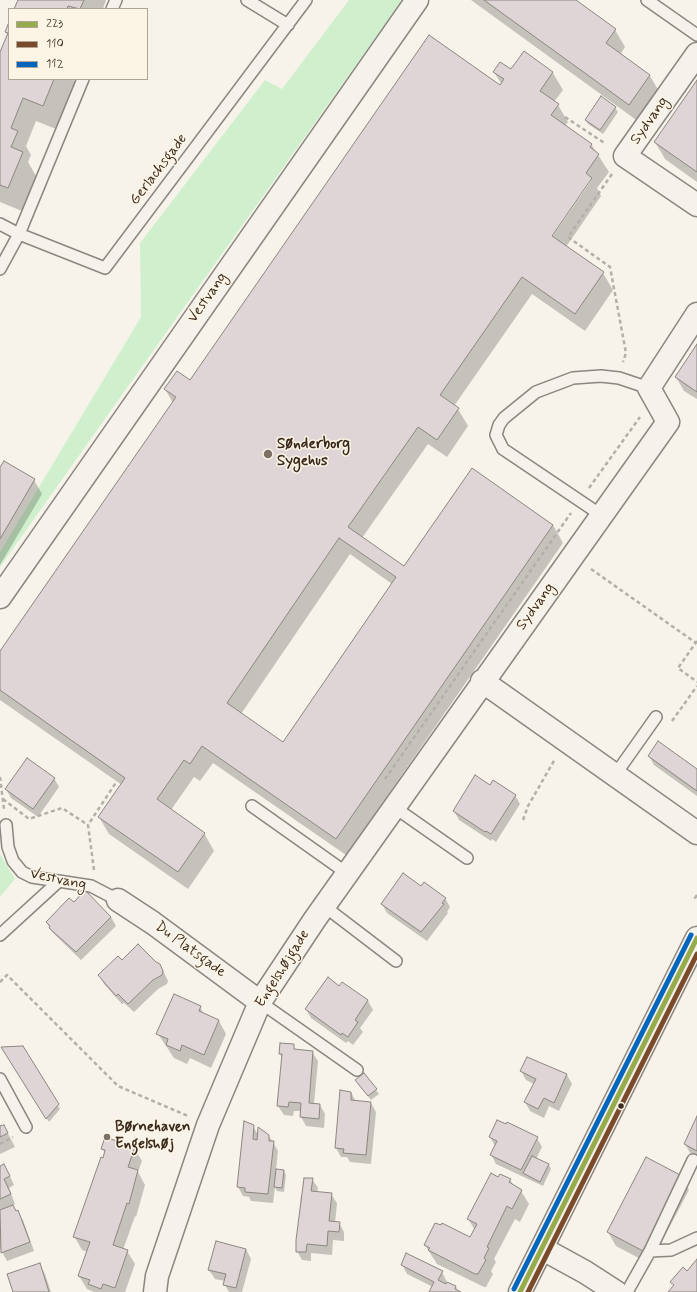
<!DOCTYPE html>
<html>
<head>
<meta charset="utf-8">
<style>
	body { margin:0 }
	#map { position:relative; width:697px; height:1292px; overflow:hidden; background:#f7f3ea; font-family:Mynerve,sans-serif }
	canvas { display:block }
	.legend { position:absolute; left:8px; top:8px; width:140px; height:72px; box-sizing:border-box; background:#fcf5e5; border:1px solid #afa495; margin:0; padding:5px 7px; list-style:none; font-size:12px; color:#3b2a1e }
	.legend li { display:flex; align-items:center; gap:8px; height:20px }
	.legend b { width:20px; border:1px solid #afa495 }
</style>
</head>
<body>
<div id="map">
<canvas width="697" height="1292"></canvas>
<ul class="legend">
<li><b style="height:5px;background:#96ab4c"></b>223</li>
<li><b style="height:5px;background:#7a4b2a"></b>110</li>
<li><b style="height:5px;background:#0065bd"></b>112</li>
</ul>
</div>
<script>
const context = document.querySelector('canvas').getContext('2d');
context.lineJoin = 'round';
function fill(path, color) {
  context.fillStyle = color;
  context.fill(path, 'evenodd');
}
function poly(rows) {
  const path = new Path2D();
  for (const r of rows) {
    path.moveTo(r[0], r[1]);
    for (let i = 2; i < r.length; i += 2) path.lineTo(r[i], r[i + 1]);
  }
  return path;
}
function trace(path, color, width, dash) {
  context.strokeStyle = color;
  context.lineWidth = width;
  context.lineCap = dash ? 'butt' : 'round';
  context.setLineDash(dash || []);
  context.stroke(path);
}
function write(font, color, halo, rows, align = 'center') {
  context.font = font + ' Mynerve,sans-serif';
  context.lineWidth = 3;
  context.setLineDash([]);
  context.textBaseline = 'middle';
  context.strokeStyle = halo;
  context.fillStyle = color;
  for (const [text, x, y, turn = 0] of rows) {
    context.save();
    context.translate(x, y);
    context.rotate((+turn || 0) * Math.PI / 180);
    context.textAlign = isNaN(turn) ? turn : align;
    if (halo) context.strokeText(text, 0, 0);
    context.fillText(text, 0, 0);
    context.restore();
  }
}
const green = poly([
	[349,0,402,0,0,567,0,552,141,317,140,243,265,80,282,89],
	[0,854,15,879,0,897]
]);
const shadow = poly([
	[19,0,106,0,103,9,15,9],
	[471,0,574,0,615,30,625,47,620,55,650,76,660,93,639,122],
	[9,24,9,79,73,79,75,82,56,129,36,121,26,146,31,155,28,162,36,176,22,211,0,202,0,54,8,35,6,32],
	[524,52,553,73,563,90,554,102,558,105,568,122,565,126,591,144,609,172,597,188,601,196,566,247,603,273,613,290,585,331,532,294,454,406,458,409,468,426,447,457,428,444,362,538,404,567,553,525,563,543,346,855,213,763,200,781,194,777,171,810,204,833,214,851,188,889,109,834,99,817,122,785,0,700,0,653,173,403,165,389,190,381,501,86,502,85,494,72,511,71],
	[591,178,591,181,550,240,548,239],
	[350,554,392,584,284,743,241,714],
	[697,82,697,182,665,159,655,142],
	[615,108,618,112,603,134,588,124,586,120],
	[697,346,697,399,684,391,676,377],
	[0,469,34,480,42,494,0,565],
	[649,756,697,770,697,796,654,765],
	[54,778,59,787,38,817,11,798,6,789],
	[490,786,515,795,520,804,496,842,492,839,491,841,459,820,454,811],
	[421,888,445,898,450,907,447,912,448,913,427,941,387,913,382,904],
	[85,892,111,917,116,926,81,960,52,932,47,923,74,904],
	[122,961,160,964,168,981,167,984,158,989,134,1012,124,1003,122,1004,104,984,99,975],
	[342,983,368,1001,373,1010,360,1028,363,1032,353,1045,348,1041,346,1043,311,1018,306,1009,339,987],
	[200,1007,204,1014,219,1021,226,1034,211,1068,190,1058,187,1064,174,1058,158,1034],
	[293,1045,296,1051,312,1052,318,1061,314,1104,320,1105,325,1114,324,1128,306,1126,301,1117,301,1111,294,1111,293,1116,284,1115,278,1106,282,1058,280,1054],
	[22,1047,60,1109,49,1122,3,1048],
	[528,1058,567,1075,572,1084,559,1111,549,1106,544,1118,530,1111,525,1102,534,1084,526,1080,521,1071],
	[359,1085,376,1090,379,1094,371,1100],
	[351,1092,356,1102,371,1103,376,1112,371,1164,350,1162,347,1157,341,1157,336,1148],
	[697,1118,697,1160,693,1158,685,1144],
	[506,1125,537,1138,542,1147,536,1159,549,1165,551,1169,543,1186,496,1164,491,1154,495,1146,490,1137],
	[4,1126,15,1147,0,1154,0,1128],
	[253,1126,258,1135,268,1135,273,1142,278,1151,276,1170,284,1171,286,1175,284,1192,277,1191,275,1187,273,1203,251,1201,249,1197,243,1196,238,1187],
	[102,1148,134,1148,142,1161,138,1172,145,1185,136,1217,135,1216,123,1250,127,1251,135,1264,125,1292,94,1292,87,1289,79,1276,88,1252,82,1250,74,1236,105,1153],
	[0,1167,9,1174,14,1185,9,1188,15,1204,12,1205,23,1220,34,1251,7,1261,0,1248],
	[681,1176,689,1190,650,1264,616,1246,608,1232],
	[499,1178,510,1180,514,1186,521,1191,529,1204,520,1222,515,1219,494,1259,496,1262,491,1271,493,1274,486,1287,484,1287,437,1264,425,1245,441,1227,470,1239,475,1230,468,1219],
	[312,1179,318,1188,317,1193,331,1194,337,1203,335,1223,339,1223,344,1232,344,1241,333,1240,332,1255,311,1253,311,1261,302,1260,297,1251,301,1195,303,1196],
	[246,1249,251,1259,242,1292,229,1292,225,1285,225,1281,215,1279,209,1270],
	[402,1264,442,1272,447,1282,456,1287,459,1292,430,1292,433,1287,407,1274],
	[40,1265,45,1274,51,1292,14,1292]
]);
const building = poly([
	[18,0,84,0,80,9,68,6,67,9,14,9,18,0],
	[484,0,576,0,616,29,606,43,650,75,629,105,484,0],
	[9,22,9,79,54,79,43,106,23,98,11,128,18,131,11,147,23,152,8,188,0,185,0,52,8,33,5,32,9,22],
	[429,35,500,85,504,79,493,72,500,62,511,69,524,51,553,72,540,91,559,104,551,115,592,144,590,147,599,154,586,173,592,178,552,236,604,272,575,314,522,277,440,395,459,408,437,440,418,427,348,527,404,566,472,468,553,525,336,839,202,746,190,764,184,760,157,799,205,833,178,872,98,817,125,778,0,690,0,651,176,397,164,389,177,371,190,380,429,35],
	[339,538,396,577,283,742,227,703,339,538],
	[697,80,697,172,654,142,697,80],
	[601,96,616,107,600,130,585,120,601,96],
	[697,344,697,392,675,377,697,344],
	[4,461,35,479,0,539,0,467,4,461],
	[658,741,697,769,697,791,648,756,658,741],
	[27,758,55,778,33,809,5,789,27,758],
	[475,775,490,785,493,780,516,795,491,834,486,831,485,832,453,811,475,775],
	[403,873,421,886,424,882,446,898,442,903,444,904,421,932,381,904,403,873],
	[85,890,111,917,76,952,49,928,50,926,46,922,69,898,74,902,85,890],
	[138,944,156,962,160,964,163,971,162,975,153,980,128,1004,118,994,116,996,98,975,118,956,122,960,138,944],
	[328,977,339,986,342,982,368,1000,355,1020,358,1022,348,1037,342,1033,341,1035,305,1009,328,977],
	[174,994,201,1006,199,1011,219,1020,204,1055,182,1045,180,1051,166,1045,168,1039,156,1034,174,994],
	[280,1043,294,1044,294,1049,313,1051,309,1103,320,1104,319,1119,300,1117,301,1103,289,1102,288,1107,277,1106,282,1054,279,1054,280,1043],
	[23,1046,59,1104,46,1119,1,1047,23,1046],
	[527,1057,567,1074,554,1103,544,1098,538,1109,524,1102,536,1079,520,1071,527,1057],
	[364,1073,377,1089,368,1096,355,1080,364,1073],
	[340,1090,351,1092,351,1100,371,1102,366,1155,343,1153,344,1149,335,1148,340,1090],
	[697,1116,697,1151,684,1144,697,1116],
	[497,1120,506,1124,507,1122,538,1137,521,1170,490,1155,497,1141,489,1137,497,1120],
	[244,1121,254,1125,253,1139,257,1140,258,1127,269,1135,269,1141,274,1141,268,1194,245,1192,245,1188,237,1187,244,1121],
	[4,1125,8,1133,0,1137,0,1126,4,1125],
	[105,1137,135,1147,128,1167,138,1170,129,1204,127,1203,113,1245,128,1250,115,1288,103,1284,101,1289,88,1284,90,1280,78,1276,90,1242,73,1237,101,1157,103,1158,105,1150,101,1149,105,1137],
	[532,1156,549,1164,540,1182,523,1173,532,1156],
	[646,1157,682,1176,643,1251,607,1232,646,1157],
	[4,1164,10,1176,4,1179,11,1194,0,1199,0,1166,4,1164],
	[276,1169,284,1170,282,1188,274,1187,276,1169],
	[491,1173,498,1177,500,1174,511,1179,509,1182,522,1190,512,1209,507,1206,487,1247,489,1248,484,1258,486,1260,478,1274,475,1274,428,1250,430,1248,424,1245,435,1223,441,1225,442,1223,470,1237,477,1224,467,1219,491,1173],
	[304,1178,313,1178,311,1191,332,1193,329,1221,340,1222,339,1232,328,1231,327,1246,307,1244,306,1252,296,1252,296,1240,304,1178],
	[13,1205,16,1211,18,1210,30,1242,1,1253,0,1210,13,1205],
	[216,1241,246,1249,236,1288,223,1285,226,1274,208,1270,216,1241],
	[406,1253,443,1271,438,1280,446,1284,447,1282,456,1286,455,1289,461,1292,429,1292,434,1282,401,1265,406,1253],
	[697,1259,697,1292,668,1292,674,1285,670,1282,683,1267,687,1271,697,1259],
	[40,1263,49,1292,13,1292,7,1274,40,1263]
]);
const path = poly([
	[565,117,606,144],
	[612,174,568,237,610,267,626,353,623,362],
	[589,488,640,417],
	[591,569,696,643],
	[697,641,678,668,697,682],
	[672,721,697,686],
	[0,777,4,809],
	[385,779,571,513],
	[3,799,29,819,62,808,88,825],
	[523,820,528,806,555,759],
	[94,870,88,825,117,781],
	[697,895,695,898,697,899],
	[0,982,7,975,118,1086,188,1116],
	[0,1144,13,1137]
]);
const service = poly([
	[247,0,288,25],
	[647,0,697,35],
	[112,9,116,0],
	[0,224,19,234,105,268,306,0],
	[0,269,19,234,83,79],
	[601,515,503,449,496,435,499,425,504,418,536,392,573,378,601,376,619,378,649,388],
	[615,775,656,717],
	[252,806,348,874],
	[394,807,467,858],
	[6,825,8,847,13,861,22,872,32,877,91,886,118,900],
	[324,906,396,961],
	[0,935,59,881],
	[260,1002,357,1070],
	[0,1079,26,1127],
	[650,1251,671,1250,697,1238],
	[627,1292,650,1251,693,1160]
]);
const minor = poly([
	[697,54,625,156,697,205],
	[0,597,417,0],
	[482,681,697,833],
	[118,900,153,923,260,1002],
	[543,1249,585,1272,616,1292],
	[155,1292,157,1276,208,1125,260,1002,315,919,668,422,649,388,697,314]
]);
const tertiary = poly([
	[520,1292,697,938]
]);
const bus1 = poly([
	[520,1292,697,938]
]);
const bus2 = poly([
	[528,1292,697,954]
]);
const bus3 = poly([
	[514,1289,691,935]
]);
const markers = [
	[268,454,5,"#7d7065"],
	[621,1106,3.5,"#3b2a1e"],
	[107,1137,4,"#7d7065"]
];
const streetNames = [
	["Sydvang",650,121,-55],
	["Gerlachsgade",159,170,-53],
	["Vestvang",208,298,-55],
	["Sydvang",536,607,-54],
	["Vestvang",58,880,12],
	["Du Platsgade",190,950,36],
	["Engelshøjgade",283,969,-58]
];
const poiNames = [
	["Sønderborg",277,445],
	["Sygehus",277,462],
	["Børnehaven",115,1128],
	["Engelshøj",115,1145]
];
fill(green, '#d0f0cd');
fill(shadow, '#0003');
fill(building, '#e0d5d6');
trace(building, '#8b867f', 1);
trace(service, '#8b867f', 14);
trace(minor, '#8b867f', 25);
trace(tertiary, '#8b867f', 25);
trace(path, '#b3afa9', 2.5, [4, 3]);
trace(service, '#f5f2ec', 11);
trace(minor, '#f5f2ec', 22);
trace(tertiary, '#f5f2ec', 22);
trace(bus1, '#96ab4c', 5);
trace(bus2, '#7a4b2a', 5);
trace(bus3, '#0065bd', 5);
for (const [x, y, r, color] of markers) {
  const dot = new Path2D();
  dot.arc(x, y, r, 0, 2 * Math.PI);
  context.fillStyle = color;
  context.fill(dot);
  trace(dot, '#fcf5e5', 1.5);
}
write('15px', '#3b2a1e', '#fcf5e5', streetNames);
write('bold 15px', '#3b2a1e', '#fcf5e5', poiNames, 'left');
</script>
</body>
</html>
